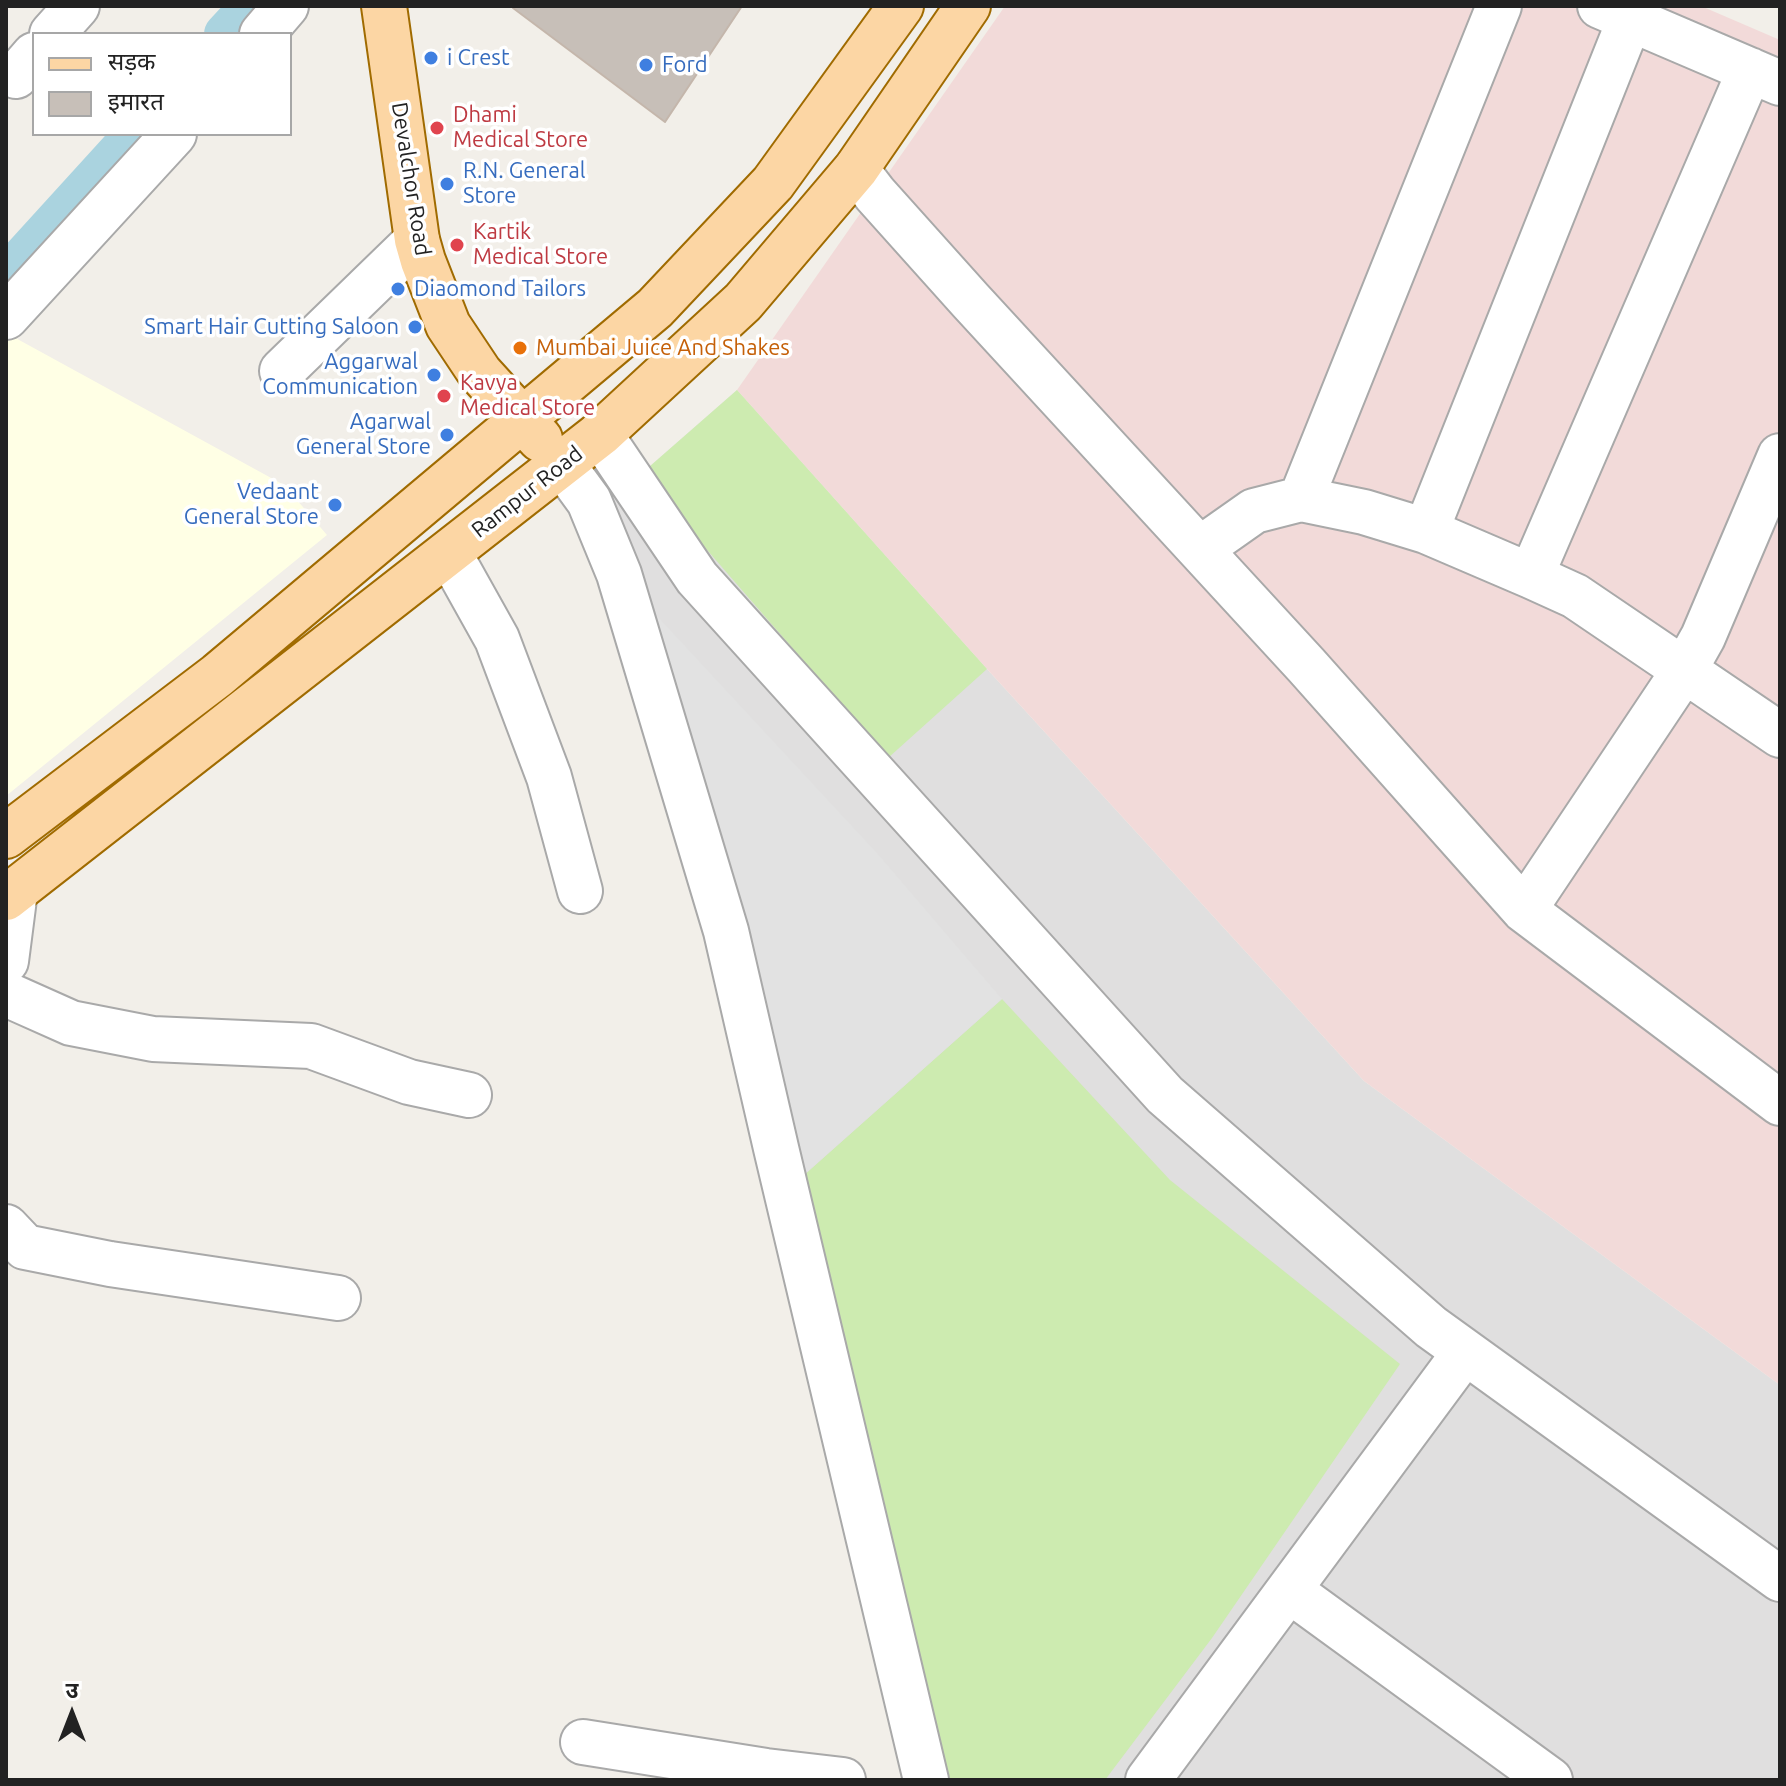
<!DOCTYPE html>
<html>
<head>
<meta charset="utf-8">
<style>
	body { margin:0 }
	#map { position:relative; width:1786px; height:1786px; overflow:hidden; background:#f2efe9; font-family:Ubuntu,"Noto Sans Devanagari",sans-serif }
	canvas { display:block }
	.frame { position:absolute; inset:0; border:8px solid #222; pointer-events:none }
	.legend { position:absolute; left:32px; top:32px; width:260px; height:104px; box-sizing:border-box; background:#fff; border:2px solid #a7a7a7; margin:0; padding:10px 14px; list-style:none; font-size:24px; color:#222 }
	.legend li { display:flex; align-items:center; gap:16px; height:40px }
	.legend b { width:40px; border:2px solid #a7a7a7 }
	.north { position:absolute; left:32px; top:1674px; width:80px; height:80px; -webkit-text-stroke:6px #fff; paint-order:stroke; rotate:0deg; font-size:22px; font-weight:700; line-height:32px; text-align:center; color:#222 }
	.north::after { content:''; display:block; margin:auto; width:28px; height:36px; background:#222; clip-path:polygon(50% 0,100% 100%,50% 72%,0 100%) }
</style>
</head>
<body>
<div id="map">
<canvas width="1786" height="1786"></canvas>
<div class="frame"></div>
<ul class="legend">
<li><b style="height:10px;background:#fcd6a4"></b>सड़क</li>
<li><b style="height:22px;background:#c7bfb8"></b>इमारत</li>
</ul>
<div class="north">उ</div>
</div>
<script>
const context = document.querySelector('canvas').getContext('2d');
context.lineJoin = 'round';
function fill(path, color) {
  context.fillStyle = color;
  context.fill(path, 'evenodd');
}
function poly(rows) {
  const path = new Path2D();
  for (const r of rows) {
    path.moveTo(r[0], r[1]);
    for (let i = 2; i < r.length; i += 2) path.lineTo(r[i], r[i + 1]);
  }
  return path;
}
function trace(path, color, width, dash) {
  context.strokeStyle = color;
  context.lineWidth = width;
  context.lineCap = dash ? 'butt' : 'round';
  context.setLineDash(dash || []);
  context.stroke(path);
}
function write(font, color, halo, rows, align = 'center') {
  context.font = font + ' Ubuntu,sans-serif';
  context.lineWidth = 7;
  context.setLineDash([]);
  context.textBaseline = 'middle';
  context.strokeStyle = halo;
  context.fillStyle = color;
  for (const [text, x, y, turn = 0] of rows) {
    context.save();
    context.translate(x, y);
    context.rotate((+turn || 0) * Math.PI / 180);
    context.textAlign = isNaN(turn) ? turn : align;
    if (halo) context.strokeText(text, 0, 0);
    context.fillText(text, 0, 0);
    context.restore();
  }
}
const residential = poly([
	[737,390,987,669,1364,1081,1780,1385,1780,1780,948,1780,728,868,612,495,641,474]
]);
const commercial = poly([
	[1005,6,1701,6,1780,40,1780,1385,1364,1081,987,669,737,390]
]);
const education = poly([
	[10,335,284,485,327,535,6,796,6,338]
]);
const grass = poly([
	[737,390,987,669,888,758,641,474],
	[1002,999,1170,1180,1400,1364,1212,1638,1105,1780,948,1780,861,1441,804,1175]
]);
const parking = poly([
	[647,605,877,853,1002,999,804,1175]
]);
const canal = poly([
	[225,34,251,6],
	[6,276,135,134]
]);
const building = poly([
	[513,6,742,6,665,122,513,8,513,6]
]);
const minor = poly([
	[1600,6,1780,83],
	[52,34,77,6],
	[262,34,286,6],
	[16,76,34,55],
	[856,169,875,194,970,300,1306,665,1524,910,1780,1103],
	[6,317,174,134],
	[282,371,417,240],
	[600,434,697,578,1165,1095,1431,1327,1780,1579],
	[562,464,589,501,619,574,726,931,776,1148,926,1780],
	[1301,499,1499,6],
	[1426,531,1630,19],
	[1200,549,1254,511,1301,499,1364,512,1426,531,1531,576,1575,596,1780,735],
	[449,553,497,639,549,777,580,891],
	[1531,576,1750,70],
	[1524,910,1685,669,1703,637,1780,456],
	[6,961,15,891],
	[6,994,71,1023,153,1039,311,1046,409,1082,469,1095],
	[6,1227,25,1247,110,1264,338,1298],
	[1289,1590,1550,1780],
	[583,1742,766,1771,843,1780],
	[1148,1780,1465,1352]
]);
const major = poly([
	[384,6,417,240,423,261,448,325,480,373,540,439],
	[6,836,218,675,655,308,773,183,901,6],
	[6,898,600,434,743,302,856,169,968,6]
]);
const markers = [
	[431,58,8,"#3f7fe0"],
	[646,65,8,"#3f7fe0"],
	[437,128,8,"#e0444e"],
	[447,184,8,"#3f7fe0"],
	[457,245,8,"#e0444e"],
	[398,289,8,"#3f7fe0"],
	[415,327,8,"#3f7fe0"],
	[520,348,8,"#e8710a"],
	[434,375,8,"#3f7fe0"],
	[444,396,8,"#e0444e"],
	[447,435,8,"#3f7fe0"],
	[335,505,8,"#3f7fe0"]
];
const shopNames = [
	["i Crest",447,58],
	["Ford",662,65],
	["R.N. General",463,171],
	["Store",463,196],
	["Diaomond Tailors",414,289],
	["Smart Hair Cutting Saloon",399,327,"right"],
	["Aggarwal",418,362,"right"],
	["Communication",418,387,"right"],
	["Agarwal",431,422,"right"],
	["General Store",431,447,"right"],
	["Vedaant",319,492,"right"],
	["General Store",319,517,"right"]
];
const healthNames = [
	["Dhami",453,115],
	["Medical Store",453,140],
	["Kartik",473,232],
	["Medical Store",473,257],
	["Kavya",460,383],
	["Medical Store",460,408]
];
const streetNames = [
	["Devalchor Road",411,179,81],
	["Rampur Road",527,492,-38]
];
const foodNames = [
	["Mumbai Juice And Shakes",536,348]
];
fill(residential, '#e0dfdf');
fill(commercial, '#f2dad9');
fill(education, '#ffffe5');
fill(grass, '#cdebb0');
fill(parking, '#e2e2e2');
trace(canal, '#aad3df', 42);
fill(building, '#c7bfb8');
trace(building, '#c4b6ab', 2);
trace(minor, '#a9a9a9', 48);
trace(major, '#a06b00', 48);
trace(minor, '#fff', 44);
trace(major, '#fcd6a4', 44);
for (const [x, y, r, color] of markers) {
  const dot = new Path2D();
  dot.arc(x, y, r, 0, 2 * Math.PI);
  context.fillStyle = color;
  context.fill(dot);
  trace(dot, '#fff', 3);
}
write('22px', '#366cbe', '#fff', shopNames, 'left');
write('22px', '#be3a42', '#fff', healthNames, 'left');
write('22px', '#222', '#fff', streetNames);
write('22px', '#c56008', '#fff', foodNames, 'left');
</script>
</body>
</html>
